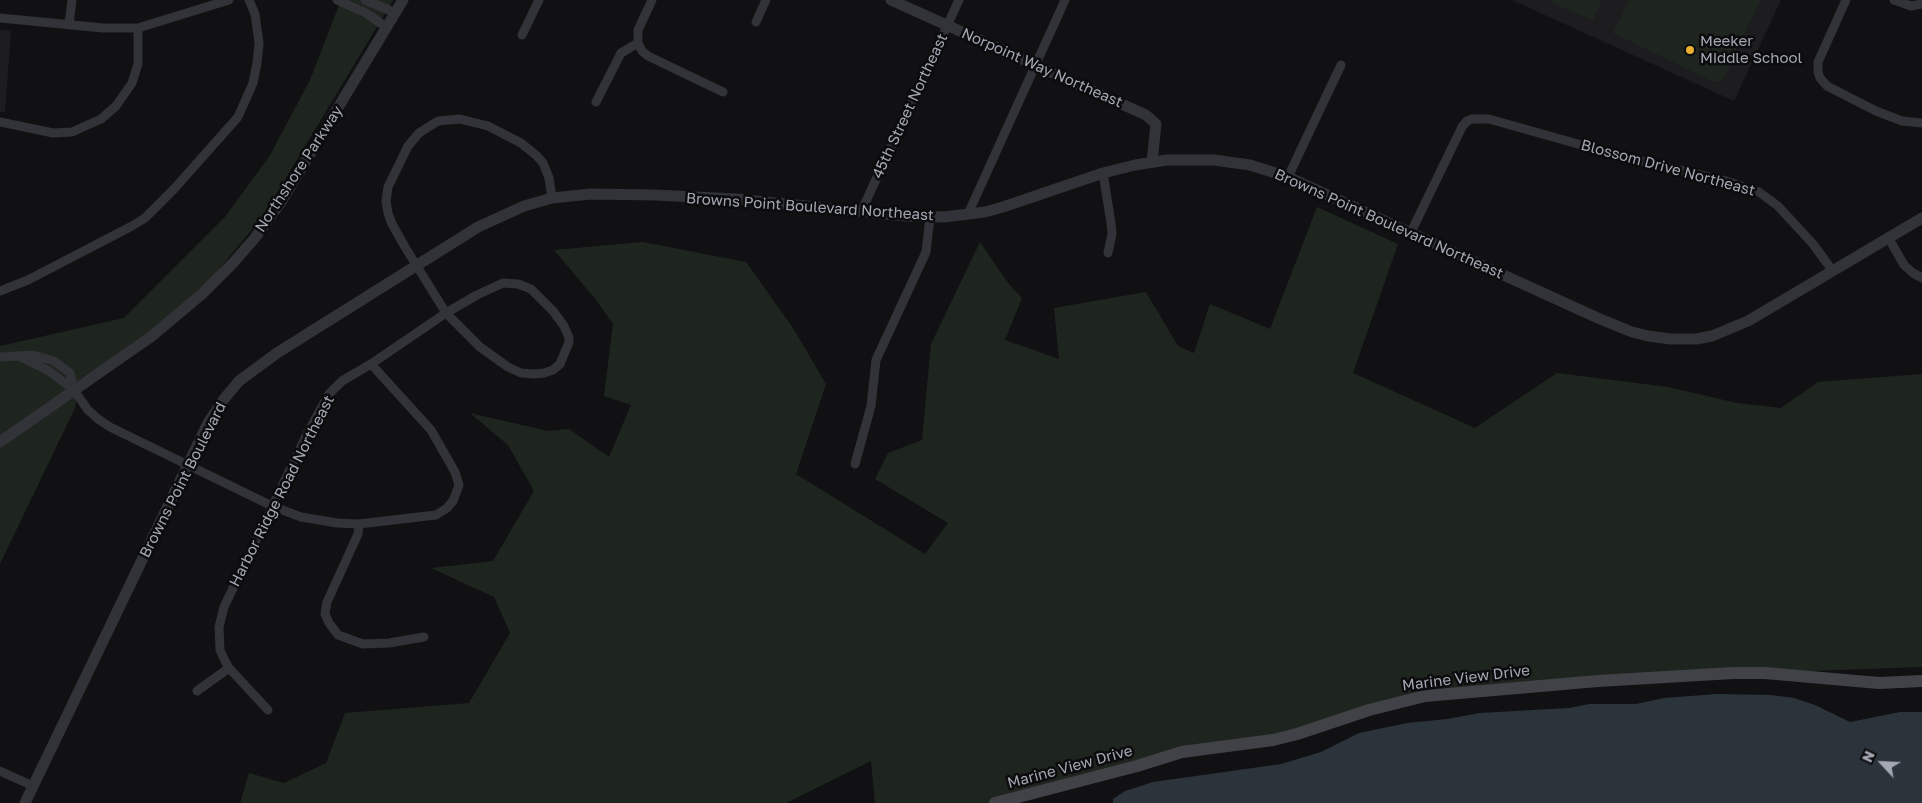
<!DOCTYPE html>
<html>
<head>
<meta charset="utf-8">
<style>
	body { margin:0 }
	#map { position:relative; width:1922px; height:803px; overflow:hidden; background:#111113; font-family:"Golos Text",sans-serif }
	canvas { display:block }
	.north { position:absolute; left:1857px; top:738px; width:50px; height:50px; -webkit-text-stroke:4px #0c0c0e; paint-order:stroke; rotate:295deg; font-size:14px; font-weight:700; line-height:20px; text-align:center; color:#a3a8b3 }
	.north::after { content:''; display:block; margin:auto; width:18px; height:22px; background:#a3a8b3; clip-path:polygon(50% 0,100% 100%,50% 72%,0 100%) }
</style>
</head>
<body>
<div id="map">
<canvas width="1922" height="803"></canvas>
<div class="north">N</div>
</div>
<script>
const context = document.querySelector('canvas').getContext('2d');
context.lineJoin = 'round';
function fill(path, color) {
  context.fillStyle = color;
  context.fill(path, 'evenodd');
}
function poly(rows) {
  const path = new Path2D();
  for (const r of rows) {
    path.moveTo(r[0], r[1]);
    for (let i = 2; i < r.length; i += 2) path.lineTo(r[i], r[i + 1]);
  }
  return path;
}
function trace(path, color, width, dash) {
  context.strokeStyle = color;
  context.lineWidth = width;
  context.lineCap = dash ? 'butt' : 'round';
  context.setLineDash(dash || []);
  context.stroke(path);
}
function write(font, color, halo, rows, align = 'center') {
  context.font = font + ' "Golos Text",sans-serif';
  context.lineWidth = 5;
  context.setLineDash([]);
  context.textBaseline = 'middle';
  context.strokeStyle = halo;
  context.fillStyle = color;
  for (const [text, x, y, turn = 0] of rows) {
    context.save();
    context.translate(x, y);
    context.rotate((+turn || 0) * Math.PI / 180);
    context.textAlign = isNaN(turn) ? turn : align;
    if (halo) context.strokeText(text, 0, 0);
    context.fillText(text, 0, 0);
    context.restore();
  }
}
const built = poly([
	[1512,0,1781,0,1734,101],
	[0,30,11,31,5,112,0,112]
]);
const green = poly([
	[341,0,393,0,263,216,187,308,80,379,75,408,0,564,0,346,124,318,224,218,269,157,310,80],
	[1553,0,1602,0,1593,20,1552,3],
	[1629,0,1760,0,1725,77,1719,82,1712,81,1613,33],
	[1317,207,1398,244,1353,373,1475,428,1557,373,1668,387,1737,403,1781,408,1818,382,1922,374,1922,667,1695,675,1439,695,1114,772,1016,803,875,803,871,761,786,803,240,803,249,773,284,783,326,763,345,713,469,703,510,633,494,597,431,568,493,561,534,491,508,445,470,413,548,431,569,429,609,457,631,405,604,396,613,324,597,301,554,250,643,242,746,262,793,328,826,384,796,474,925,554,948,523,875,479,888,453,922,440,931,344,980,242,1008,283,1022,298,1005,340,1059,359,1054,308,1146,292,1178,346,1194,353,1210,304,1270,329]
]);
const water = poly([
	[1717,694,1771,695,1794,698,1815,705,1850,722,1900,712,1922,712,1922,803,1113,803,1113,799,1125,791,1153,782,1281,764,1321,752,1359,733,1407,723,1447,719,1480,713,1569,708,1589,704,1636,704,1664,698]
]);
const minor = poly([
	[337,0,366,13,386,27],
	[365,0,396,13],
	[652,0,638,30,638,43,642,51,648,56,723,92],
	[1846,0,1818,62,1818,72,1820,78,1827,86,1876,111,1902,121,1922,123],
	[1894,0,1911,6,1922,4],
	[0,18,103,28,138,28,229,0],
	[756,22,766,0],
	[69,25,72,0],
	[522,35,539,0],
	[596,102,621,53,638,43],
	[0,122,53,133,72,132,101,119,116,106,132,83,138,64,138,28],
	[1103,173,1111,223,1112,234,1108,253],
	[1288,177,1341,65],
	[861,212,959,0],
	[968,214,1065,0],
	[1411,232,1462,127,1467,121,1472,119,1489,119,1624,157,1726,181,1759,192,1778,206,1813,244,1832,270],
	[1888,237,1904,265,1913,273,1922,278],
	[503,283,518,284,531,289,553,311,564,326,569,338,569,342,560,364,553,370,544,373,534,374,521,373,508,367,480,347,446,313,477,295,503,283],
	[0,291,28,280,132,226,145,218,174,189,238,117,253,83,257,63,259,43,255,14,249,0],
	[19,356,49,371,74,390],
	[0,357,33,355,54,361,70,373,74,390,88,410,98,419,110,427,272,506,301,517,337,523,359,524,436,515,447,508,453,501,459,485,455,472,431,430,371,364],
	[855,464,871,406,876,360,926,252,930,217],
	[359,524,358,534,327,602,325,614,329,623,338,635,363,644,389,643,424,637],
	[197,691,229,668],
	[268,710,229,668,225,661,220,650,219,627,224,607,308,432,329,394,342,381,371,364,446,313,405,247,392,224,388,213,386,201,388,187,408,146,419,133,438,121,460,119,488,126,521,143,537,156,543,163,549,178,552,198],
	[0,771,33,786]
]);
const tertiary = poly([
	[891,0,1146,115,1156,124,1152,162],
	[0,442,152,336,202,294,233,263,254,239,281,202,403,0],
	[25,803,208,423,224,399,239,381,277,353,478,227,524,206,552,198,591,194,655,195,736,199,906,216,944,217,985,212,1003,207,1103,173,1135,165,1167,160,1214,160,1250,165,1288,177,1600,319,1632,332,1648,336,1671,339,1696,339,1712,336,1748,321,1922,218]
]);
const secondary = poly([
	[995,803,1137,766,1182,752,1273,740,1297,734,1369,710,1425,696,1598,681,1733,673,1765,673,1879,683,1922,681]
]);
const markers = [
	[1690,50,5,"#ebb131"]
];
const poiNames = [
	["Meeker",1700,41],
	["Middle School",1700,58]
];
const streetNames = [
	["Norpoint Way Northeast",1042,68,24],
	["45th Street Northeast",910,106,-65],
	["Blossom Drive Northeast",1668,168,15],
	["Northshore Parkway",299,169,-57],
	["Browns Point Boulevard Northeast",810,207,4],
	["Browns Point Boulevard Northeast",1389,224,24],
	["Browns Point Boulevard",183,480,-63],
	["Harbor Ridge Road Northeast",282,491,-63],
	["Marine View Drive",1466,678,-7],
	["Marine View Drive",1070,767,-15]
];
fill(built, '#1d1d20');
fill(green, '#1e251f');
fill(water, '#2b333b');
trace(minor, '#323338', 9);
trace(tertiary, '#323338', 11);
trace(secondary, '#414248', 12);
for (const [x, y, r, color] of markers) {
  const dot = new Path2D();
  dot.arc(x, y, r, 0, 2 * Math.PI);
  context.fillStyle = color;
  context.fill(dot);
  trace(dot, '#0c0c0e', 2);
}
write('15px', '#a3a8b3', '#0c0c0e', poiNames, 'left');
write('15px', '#a3a8b3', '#0c0c0e', streetNames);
</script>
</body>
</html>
